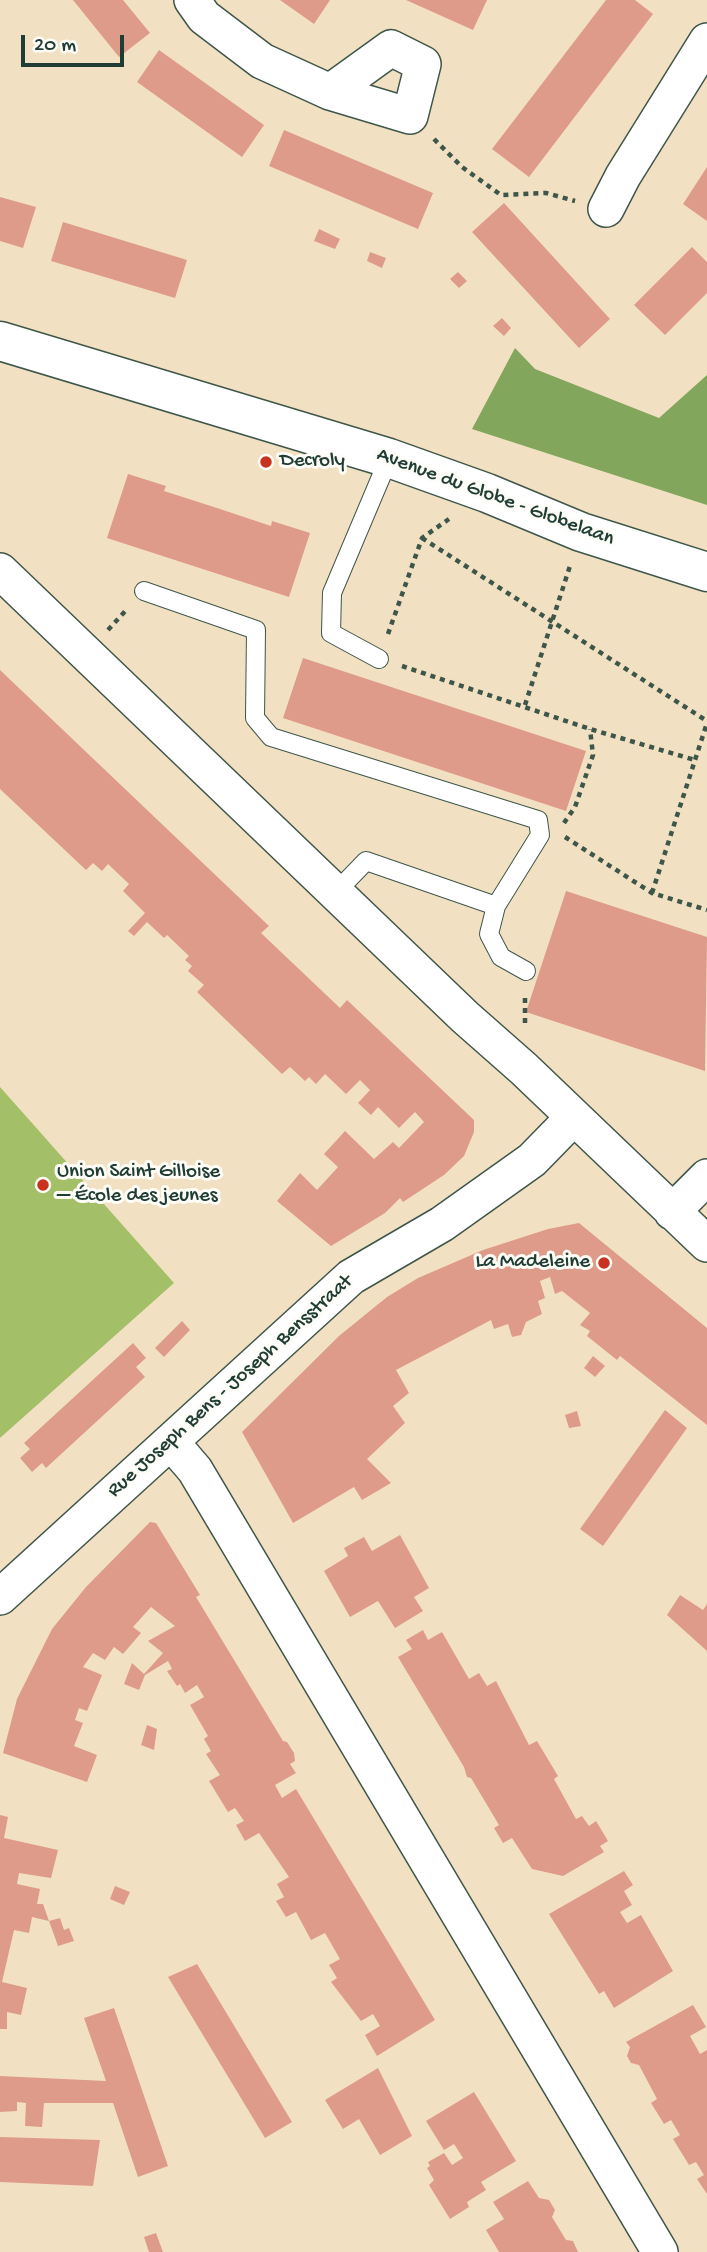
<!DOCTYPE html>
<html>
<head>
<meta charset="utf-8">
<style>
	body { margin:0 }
	#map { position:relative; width:707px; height:2252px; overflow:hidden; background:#f1e1c2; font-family:"Gochi Hand",sans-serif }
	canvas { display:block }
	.scale { position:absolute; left:21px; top:35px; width:103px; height:32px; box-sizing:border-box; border:4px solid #1f3d34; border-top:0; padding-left:9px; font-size:21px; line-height:24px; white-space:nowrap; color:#1f3d34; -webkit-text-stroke:5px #fdfcf7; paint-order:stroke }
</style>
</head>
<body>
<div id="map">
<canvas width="707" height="2252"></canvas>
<div class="scale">20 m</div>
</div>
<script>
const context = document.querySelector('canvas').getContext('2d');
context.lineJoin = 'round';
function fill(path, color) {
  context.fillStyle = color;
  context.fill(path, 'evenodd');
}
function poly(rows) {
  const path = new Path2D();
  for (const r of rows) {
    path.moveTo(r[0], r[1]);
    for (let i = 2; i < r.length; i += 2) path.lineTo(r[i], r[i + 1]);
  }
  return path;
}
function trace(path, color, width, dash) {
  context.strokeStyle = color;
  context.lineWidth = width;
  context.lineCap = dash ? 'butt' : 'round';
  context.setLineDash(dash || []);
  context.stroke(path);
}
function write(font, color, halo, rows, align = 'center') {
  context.font = font + ' "Gochi Hand",sans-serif';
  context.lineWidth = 6;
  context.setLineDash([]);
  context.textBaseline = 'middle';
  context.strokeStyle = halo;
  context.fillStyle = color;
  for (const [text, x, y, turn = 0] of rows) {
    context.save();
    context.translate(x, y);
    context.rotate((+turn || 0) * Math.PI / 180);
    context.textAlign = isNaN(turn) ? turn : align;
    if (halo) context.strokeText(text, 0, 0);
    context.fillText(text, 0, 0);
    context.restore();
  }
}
const green = poly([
	[0,1087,174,1283,0,1438]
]);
const forest = poly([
	[515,348,535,369,659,418,707,375,707,505,472,429]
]);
const building = poly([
	[73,0,123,0,150,33,119,57],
	[280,0,330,0,314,24],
	[406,0,487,0,473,30],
	[606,0,635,0,653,14,529,177,492,149],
	[159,50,264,125,242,157,137,82],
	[284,130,433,193,418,229,269,166],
	[707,167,707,221,683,204],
	[0,197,36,207,23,248,0,241],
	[504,203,610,319,579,348,472,232],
	[63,222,187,260,175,298,51,261],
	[319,229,340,239,335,249,314,241],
	[692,247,707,262,707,293,665,335,634,305],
	[370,252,386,258,382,268,367,261],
	[458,272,467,281,459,288,450,279],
	[502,318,511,328,504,336,493,326],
	[128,474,166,486,164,491,217,508,271,526,272,521,310,533,289,597,107,538],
	[303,658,586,751,566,811,283,718],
	[0,670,269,926,261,933,340,1008,347,1000,474,1120,474,1132,464,1156,444,1175,403,1202,400,1198,385,1213,331,1246,277,1201,300,1173,317,1190,338,1167,324,1154,345,1131,374,1159,393,1142,399,1148,424,1122,415,1112,399,1128,378,1107,371,1115,358,1103,370,1090,360,1080,346,1094,325,1074,316,1084,309,1077,305,1081,290,1067,282,1074,197,992,204,985,188,971,192,966,185,960,189,956,167,935,164,938,147,922,134,936,128,931,145,913,123,891,129,884,108,864,102,871,93,863,86,870,0,789],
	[566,891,707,937,705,1071,526,1012],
	[579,1223,707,1328,707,1425,620,1356,617,1360,587,1336,590,1331,580,1325,590,1313,562,1291,555,1294,550,1277,540,1281,545,1298,538,1301,542,1314,526,1322,521,1335,512,1337,508,1324,494,1329,491,1320,396,1370,409,1393,393,1406,405,1423,367,1459,391,1483,362,1500,354,1487,293,1523,242,1432,339,1336,387,1297,418,1278,483,1250,548,1229],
	[182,1321,190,1330,164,1357,155,1348],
	[133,1343,146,1358,136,1367,145,1377,46,1468,42,1463,32,1472,20,1458,30,1449,24,1443],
	[593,1356,605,1366,595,1377,584,1368],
	[665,1410,687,1428,603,1546,580,1529],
	[577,1411,581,1426,569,1428,565,1415],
	[150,1522,156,1523,200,1595,196,1597,283,1741,287,1742,294,1753,295,1761,290,1764,296,1773,275,1785,282,1798,296,1789,435,2020,377,2056,365,2035,380,2026,373,2014,361,2021,331,1982,337,1978,329,1965,340,1959,325,1933,311,1940,296,1912,286,1917,276,1901,284,1897,277,1884,289,1877,259,1833,245,1841,236,1825,244,1821,235,1808,228,1812,209,1781,220,1775,206,1754,211,1751,204,1739,208,1736,190,1705,204,1697,197,1685,185,1693,180,1684,177,1686,167,1671,172,1669,168,1661,145,1675,139,1690,124,1684,132,1663,144,1674,163,1653,148,1641,175,1626,151,1607,133,1627,141,1633,123,1654,114,1647,105,1660,93,1653,83,1667,102,1675,87,1711,79,1708,75,1720,83,1723,74,1746,97,1755,87,1782,3,1753,17,1699,52,1629,86,1587],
	[400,1535,429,1588,414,1597,423,1611,395,1628,378,1601,350,1617,324,1571,348,1556,344,1548,364,1537,372,1551],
	[680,1595,703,1610,707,1604,707,1651,667,1615],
	[423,1630,428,1640,442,1632,469,1679,479,1673,487,1686,496,1681,529,1745,537,1741,558,1776,554,1779,576,1819,582,1816,589,1826,596,1821,608,1841,600,1846,604,1852,563,1876,532,1869,512,1838,503,1843,494,1828,499,1825,471,1778,467,1777,464,1767,398,1657,412,1649,406,1640],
	[147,1725,157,1729,154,1750,141,1745],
	[0,1815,8,1817,4,1838,58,1850,51,1878,19,1873,17,1884,40,1889,37,1904,43,1904,49,1921,32,1917,29,1933,14,1930,2,1982,27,1988,21,2015,7,2012,7,2029,0,2029],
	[624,1871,633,1885,624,1891,632,1905,620,1912,627,1923,641,1915,673,1971,614,2008,604,1991,599,1994,549,1914],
	[115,1886,130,1892,124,1905,110,1899],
	[60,1918,64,1930,69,1928,74,1941,58,1946,49,1921],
	[197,1964,292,2122,265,2138,168,1977],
	[693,2005,706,2027,690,2036,700,2054,707,2050,707,2194,697,2179,704,2175,696,2162,689,2165,673,2139,680,2135,671,2120,664,2124,651,2103,657,2099,639,2065,631,2063,627,2056,630,2047,626,2042],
	[114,2008,168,2166,138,2177,113,2103,44,2103,42,2127,25,2126,26,2103,17,2102,17,2111,0,2112,0,2076,106,2081,84,2018],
	[378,2068,412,2136,380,2155,359,2119,343,2129,325,2100],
	[474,2092,516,2161,481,2182,486,2190,467,2202,469,2207,450,2219,429,2185,434,2180,427,2168,430,2166,428,2162,444,2153,452,2165,463,2158,454,2144,444,2150,426,2121],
	[0,2137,100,2140,93,2186,0,2182],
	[528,2181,539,2198,549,2200,555,2210,552,2217,566,2240,573,2241,578,2252,499,2252,486,2230,504,2219,493,2202],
	[156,2233,163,2252,149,2252,144,2237]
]);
const path = poly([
	[434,139,462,167,501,195,546,193,575,201],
	[422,538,707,721],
	[108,630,128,608],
	[388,634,422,538,449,519],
	[402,666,590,729,695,760],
	[525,705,570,566],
	[564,823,575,807,593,755,590,729],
	[565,837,652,893,707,910],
	[652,893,707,723],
	[525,1023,525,996]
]);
const service = poly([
	[144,591,256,630,255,718,271,737,538,820,540,835,496,906],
	[379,659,331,633,332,593,389,458],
	[335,893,366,861,496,906,489,934,501,957,526,971]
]);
const minor = poly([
	[192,0,204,17,262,61,330,92,410,116,423,64,391,48,330,92],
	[606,209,623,176,707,41],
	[0,571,465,1017,524,1069,707,1244],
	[672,1212,707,1177],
	[171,1442,195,1470,660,2252],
	[0,1597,351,1277,442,1224,532,1160,574,1117]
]);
const tertiary = poly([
	[0,341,389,458,487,493,581,532,707,572]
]);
const markers = [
	[266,462,7,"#c8321e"],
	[43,1185,7,"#c8321e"],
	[604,1263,7,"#c8321e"]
];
const poiNames = [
	["Decroly",280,462],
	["Union Saint Gilloise",57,1173],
	["– École des jeunes",57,1197],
	["La Madeleine",590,1263,"right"]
];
const streetNames = [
	["Avenue du Globe - Globelaan",495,498,20],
	["Rue Joseph Bens - Joseph Bensstraat",231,1387,-42]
];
fill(green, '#a3bf67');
fill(forest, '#82a65c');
fill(building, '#df9b8a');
trace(service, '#3e5649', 20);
trace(minor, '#3e5649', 38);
trace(tertiary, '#3e5649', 41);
trace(path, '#3e5649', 4.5, [5, 5]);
trace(service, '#fff', 18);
trace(minor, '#fff', 35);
trace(tertiary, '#fff', 38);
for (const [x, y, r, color] of markers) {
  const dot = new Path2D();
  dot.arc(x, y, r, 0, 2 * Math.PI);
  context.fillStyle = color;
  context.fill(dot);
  trace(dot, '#fdfcf7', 2.5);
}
write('21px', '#1f3d34', '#fdfcf7', poiNames, 'left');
write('21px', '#1f3d34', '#fdfcf7', streetNames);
</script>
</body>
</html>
